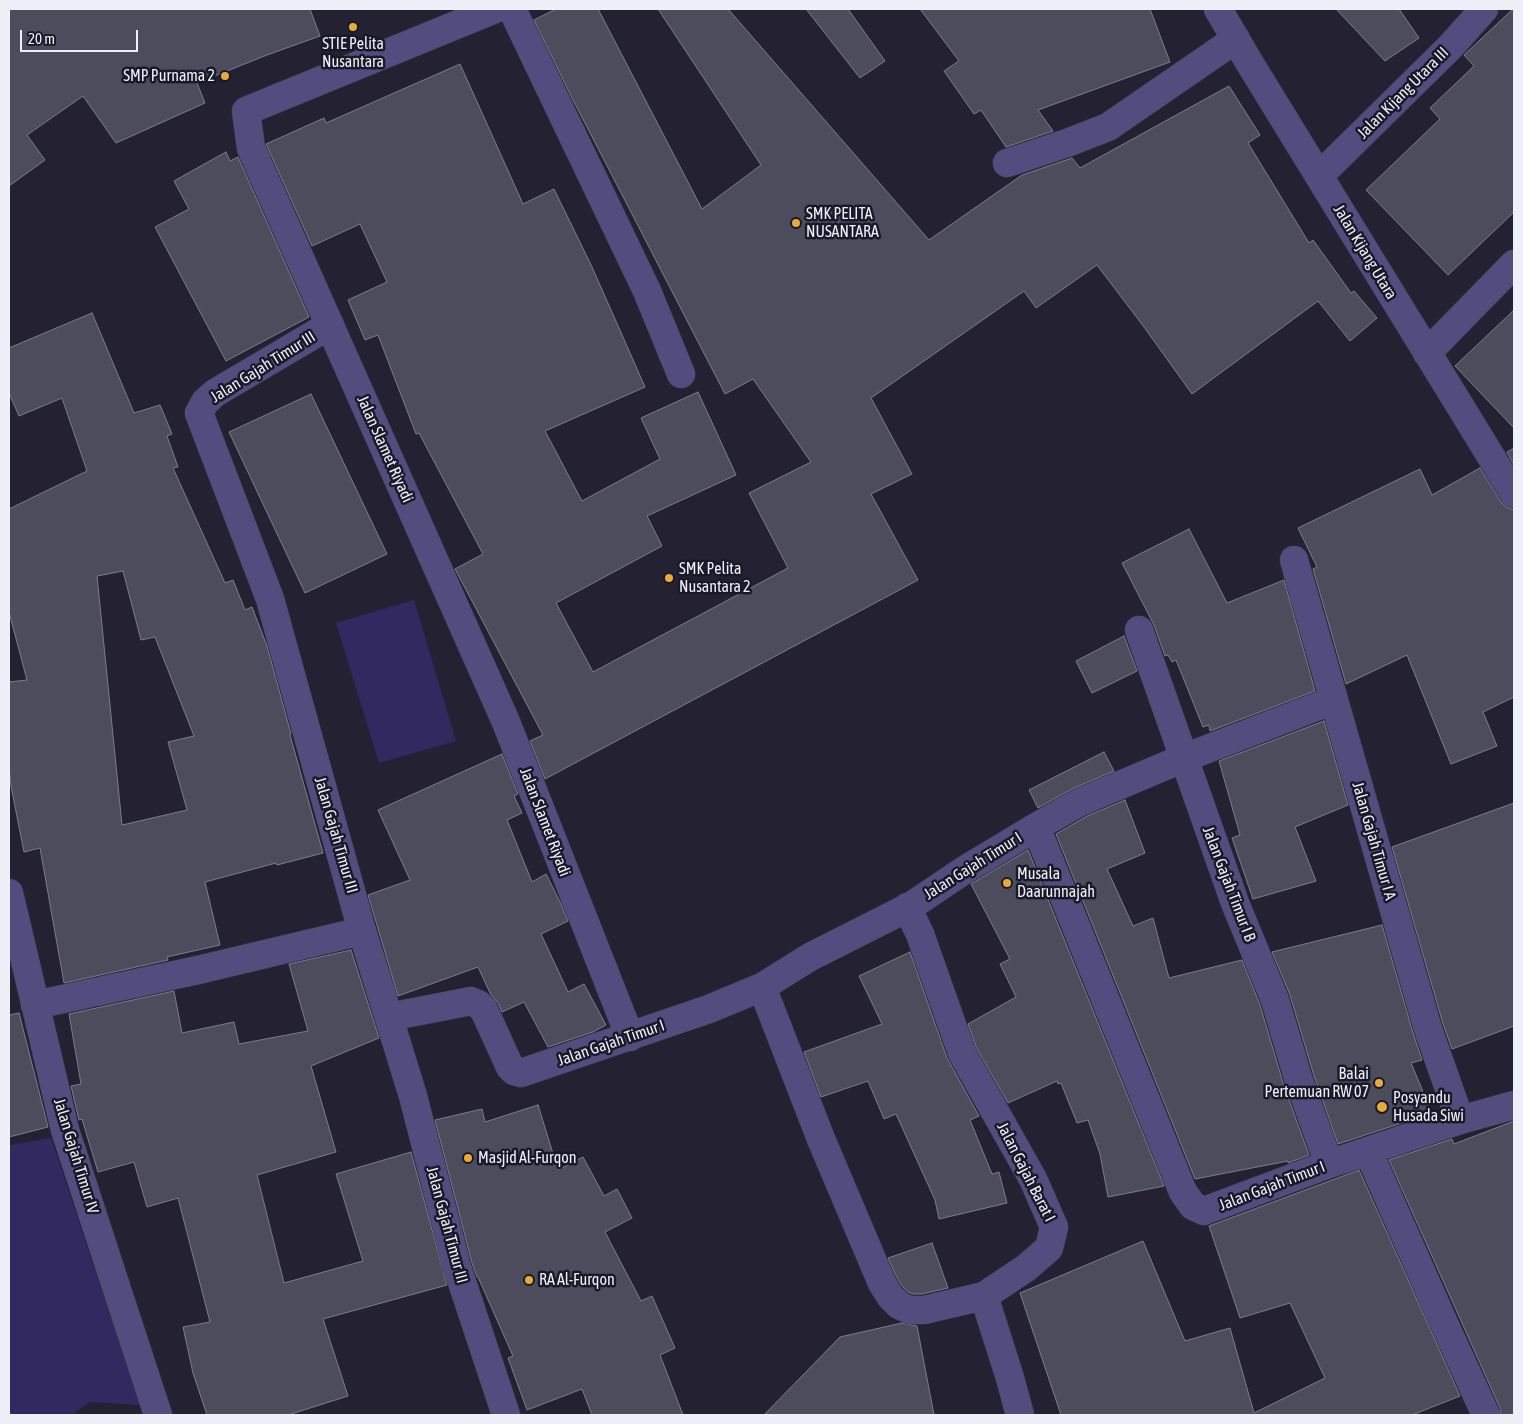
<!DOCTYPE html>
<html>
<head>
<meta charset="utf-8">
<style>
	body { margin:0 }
	#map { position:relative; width:1523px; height:1424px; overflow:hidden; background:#242232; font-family:"Asap Condensed",sans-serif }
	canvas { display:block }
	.frame { position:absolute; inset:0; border:10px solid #efeffa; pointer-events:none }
	.scale { position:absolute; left:20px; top:30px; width:118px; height:22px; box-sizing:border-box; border:2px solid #efeffa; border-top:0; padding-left:6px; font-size:15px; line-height:18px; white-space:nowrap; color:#efeffa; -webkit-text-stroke:4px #1a1928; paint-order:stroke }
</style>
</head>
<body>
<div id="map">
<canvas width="1523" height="1424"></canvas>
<div class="frame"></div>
<div class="scale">20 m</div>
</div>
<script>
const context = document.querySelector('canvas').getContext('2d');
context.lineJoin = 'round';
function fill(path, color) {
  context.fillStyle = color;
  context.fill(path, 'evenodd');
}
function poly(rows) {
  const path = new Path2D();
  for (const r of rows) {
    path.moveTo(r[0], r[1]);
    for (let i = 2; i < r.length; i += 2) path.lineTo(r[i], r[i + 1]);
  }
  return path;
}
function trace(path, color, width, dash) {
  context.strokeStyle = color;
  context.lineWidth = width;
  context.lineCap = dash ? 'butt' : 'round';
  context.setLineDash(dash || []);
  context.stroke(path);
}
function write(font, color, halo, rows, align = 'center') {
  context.font = font + ' "Asap Condensed",sans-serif';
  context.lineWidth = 5;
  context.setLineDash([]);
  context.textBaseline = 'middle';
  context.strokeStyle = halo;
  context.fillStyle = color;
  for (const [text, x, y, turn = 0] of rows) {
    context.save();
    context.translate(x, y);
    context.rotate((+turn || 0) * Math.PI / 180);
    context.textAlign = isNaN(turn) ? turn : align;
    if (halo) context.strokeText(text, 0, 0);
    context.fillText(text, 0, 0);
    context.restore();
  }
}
const green = poly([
	[414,600,456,741,379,763,336,623],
	[51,1138,140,1405,89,1402,72,1415,9,1415,9,1145]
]);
const building = poly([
	[9,9,310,9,320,36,267,55,197,83,205,103,116,143,83,96,27,135,45,160,9,186,9,9],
	[556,9,598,9,702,209,761,165,658,9,728,9,929,240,1022,175,1072,158,1080,168,1229,86,1260,135,1248,143,1309,243,1313,240,1351,293,1354,291,1377,318,1350,341,1318,301,1192,394,1144,327,1097,265,1036,308,1024,291,871,398,912,474,871,494,918,580,545,779,530,741,543,735,455,569,483,554,419,433,416,434,378,335,365,340,348,300,387,282,360,224,312,246,266,144,324,118,326,123,460,64,523,204,554,189,592,267,645,387,545,431,582,501,660,459,641,418,698,392,736,475,647,516,662,546,556,603,593,672,788,568,749,493,811,462,753,379,725,394,572,98,534,20,556,9],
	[806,9,848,9,885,61,860,78,806,9],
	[920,9,1150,9,1170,62,1038,110,1053,131,1006,147,981,110,974,114,944,71,959,61,920,9],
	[1336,9,1399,9,1419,38,1385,61,1336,9],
	[1513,9,1514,9,1514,212,1448,275,1366,190,1440,119,1430,108,1474,66,1464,55,1513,9],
	[226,152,230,161,238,157,309,317,226,361,155,227,189,209,174,181,226,152],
	[1514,310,1514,428,1455,366,1514,310],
	[92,313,134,413,160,405,172,434,167,436,178,467,173,468,225,583,233,580,245,610,252,607,267,646,291,734,290,735,323,853,277,865,276,863,205,882,220,945,167,957,168,960,64,983,40,848,24,852,11,786,9,767,9,682,27,680,9,612,9,509,87,471,62,398,19,416,9,393,9,348,92,313],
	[123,571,141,640,155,637,194,736,168,742,187,810,122,825,97,576,123,571],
	[311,394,387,554,305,593,229,432,311,394],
	[1514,448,1514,465,1507,452,1514,448],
	[1480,468,1501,502,1506,507,1514,510,1514,697,1483,712,1497,746,1451,764,1407,655,1346,684,1313,569,1317,567,1298,528,1420,469,1432,495,1480,468],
	[1189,529,1227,603,1284,580,1315,691,1210,731,1209,725,1203,727,1176,660,1172,662,1168,655,1165,656,1154,625,1122,563,1189,529],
	[1124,636,1137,671,1092,693,1076,661,1124,636],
	[1324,721,1348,805,1295,827,1316,881,1253,899,1232,838,1240,835,1219,761,1324,721],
	[1104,752,1114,771,1074,788,1038,808,1029,790,1104,752],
	[502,754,518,794,514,796,522,813,507,820,532,882,546,874,561,904,568,921,541,934,568,992,584,984,606,1025,593,1032,548,1047,524,1002,502,1012,498,1003,491,995,478,967,398,996,368,895,410,880,378,810,502,754],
	[1125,800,1145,853,1107,869,1133,926,1153,918,1169,978,1242,960,1260,1005,1284,1086,1309,1155,1288,1163,1288,1161,1195,1179,1056,834,1087,816,1125,800],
	[1514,803,1514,1026,1452,1049,1443,1024,1392,847,1514,803],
	[1028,850,1164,1186,1108,1197,1100,1154,1088,1120,1077,1123,1061,1083,1058,1084,1057,1081,1008,1103,976,1047,968,1024,1016,997,1000,964,1010,959,971,884,1028,850],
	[1382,925,1413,1033,1422,1060,1411,1063,1432,1113,1338,1144,1314,1076,1290,995,1272,952,1382,925],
	[351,950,379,1038,311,1066,336,1152,257,1175,284,1283,363,1261,336,1174,411,1152,447,1285,323,1319,348,1396,288,1415,207,1415,193,1373,183,1327,210,1322,178,1198,147,1207,134,1162,98,1172,82,1119,79,1120,71,1086,81,1084,69,1014,174,991,182,1033,234,1022,239,1044,308,1031,289,964,351,950],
	[910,952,947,1058,979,1116,970,1120,992,1174,999,1172,1007,1203,939,1219,935,1200,896,1114,884,1119,868,1081,821,1097,804,1052,882,1024,859,976,910,952],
	[19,1013,48,1127,9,1137,9,1015,19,1013],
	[538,1105,558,1170,583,1157,604,1196,617,1189,632,1218,605,1232,641,1301,652,1296,675,1348,660,1355,683,1415,592,1415,582,1389,527,1410,508,1358,513,1356,478,1277,477,1277,472,1263,435,1120,482,1109,485,1122,538,1105],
	[1514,1121,1514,1415,1501,1415,1500,1408,1389,1160,1452,1139,1454,1144,1514,1121],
	[1359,1170,1460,1396,1412,1415,1061,1415,1020,1293,1143,1241,1185,1341,1230,1328,1254,1413,1325,1378,1290,1303,1240,1318,1209,1226,1359,1170],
	[932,1243,948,1288,922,1294,913,1294,908,1292,902,1286,896,1276,888,1258,932,1243],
	[902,1323,917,1326,934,1415,764,1415,840,1337,902,1323]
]);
const minor = poly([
	[495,9,246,111,251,148,506,722,630,1037],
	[512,9,647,291,681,374],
	[1218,9,1249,62,1514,494],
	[1007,163,1067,143,1108,127,1236,39],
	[1319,176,1451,46,1484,9],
	[330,325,215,393,205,402,199,413,270,599,362,931,413,1096,457,1267,506,1415],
	[1427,353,1514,264],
	[1294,560,1428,1029,1460,1120],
	[1139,630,1184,758,1334,700],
	[1036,827,1080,802,1184,758,1235,903,1275,1000,1299,1081,1329,1164],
	[9,893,65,1130,158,1415],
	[907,907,920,934,962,1053,1033,1179,1054,1227,1049,1248,1026,1268,984,1296,1010,1378,1020,1415],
	[762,987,821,1139,882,1283,890,1296,899,1305,910,1310,924,1310,984,1296],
	[35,1005,198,970,362,931],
	[389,1017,471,1001,478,1004,484,1010,510,1067,514,1071,521,1073,709,1009,762,987,810,957,911,906,963,871,1036,827,1183,1192,1193,1206,1204,1211,1329,1164,1460,1120,1514,1105],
	[1368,1151,1443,1321,1486,1415]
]);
const markers = [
	[353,27,5,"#e9aa38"],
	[225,76,5,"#e9aa38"],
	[796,223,5,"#e9aa38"],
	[669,578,5,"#e9aa38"],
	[1007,883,5,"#e9aa38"],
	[1379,1083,5,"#e9aa38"],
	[1382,1107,6,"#e9aa38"],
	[468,1158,5,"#e9aa38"],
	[529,1280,5,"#e9aa38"]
];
const poiNames = [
	["STIE Pelita",353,44,"center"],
	["Nusantara",353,62,"center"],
	["SMP Purnama 2",215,76,"right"],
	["SMK PELITA",806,214],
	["NUSANTARA",806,232],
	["SMK Pelita",679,569],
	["Nusantara 2",679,587],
	["Musala",1017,874],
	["Daarunnajah",1017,892],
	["Balai",1369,1074,"right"],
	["Pertemuan RW 07",1369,1092,"right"],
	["Posyandu",1393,1098],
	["Husada Siwi",1393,1116],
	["Masjid Al-Furqon",478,1158],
	["RA Al-Furqon",539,1280]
];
const streetNames = [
	["Jalan Kijang Utara III",1403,93,-45],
	["Jalan Kijang Utara",1365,252,59],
	["Jalan Gajah Timur III",263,367,-32],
	["Jalan Slamet Riyadi",385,449,66],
	["Jalan Slamet Riyadi",545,822,69],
	["Jalan Gajah Timur III",336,835,74],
	["Jalan Gajah Timur I A",1374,841,74],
	["Jalan Gajah Timur I",973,866,-32],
	["Jalan Gajah Timur I B",1229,884,69],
	["Jalan Gajah Timur I",611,1043,-19],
	["Jalan Gajah Timur IV",76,1156,73],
	["Jalan Gajah Barat I",1026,1172,63],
	["Jalan Gajah Timur I",1272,1186,-21],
	["Jalan Gajah Timur III",447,1225,75]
];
fill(green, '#332961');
fill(building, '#4d4c5d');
trace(building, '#7d7c8f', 1);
trace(minor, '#403f4e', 29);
trace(minor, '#534d7f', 28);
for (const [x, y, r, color] of markers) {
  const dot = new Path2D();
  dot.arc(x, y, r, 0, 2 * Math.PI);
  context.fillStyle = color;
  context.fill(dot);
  trace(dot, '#1a1928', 2);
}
write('16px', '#efeffa', '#1a1928', poiNames, 'left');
write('16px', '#efeffa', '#1a1928', streetNames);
</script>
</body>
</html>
